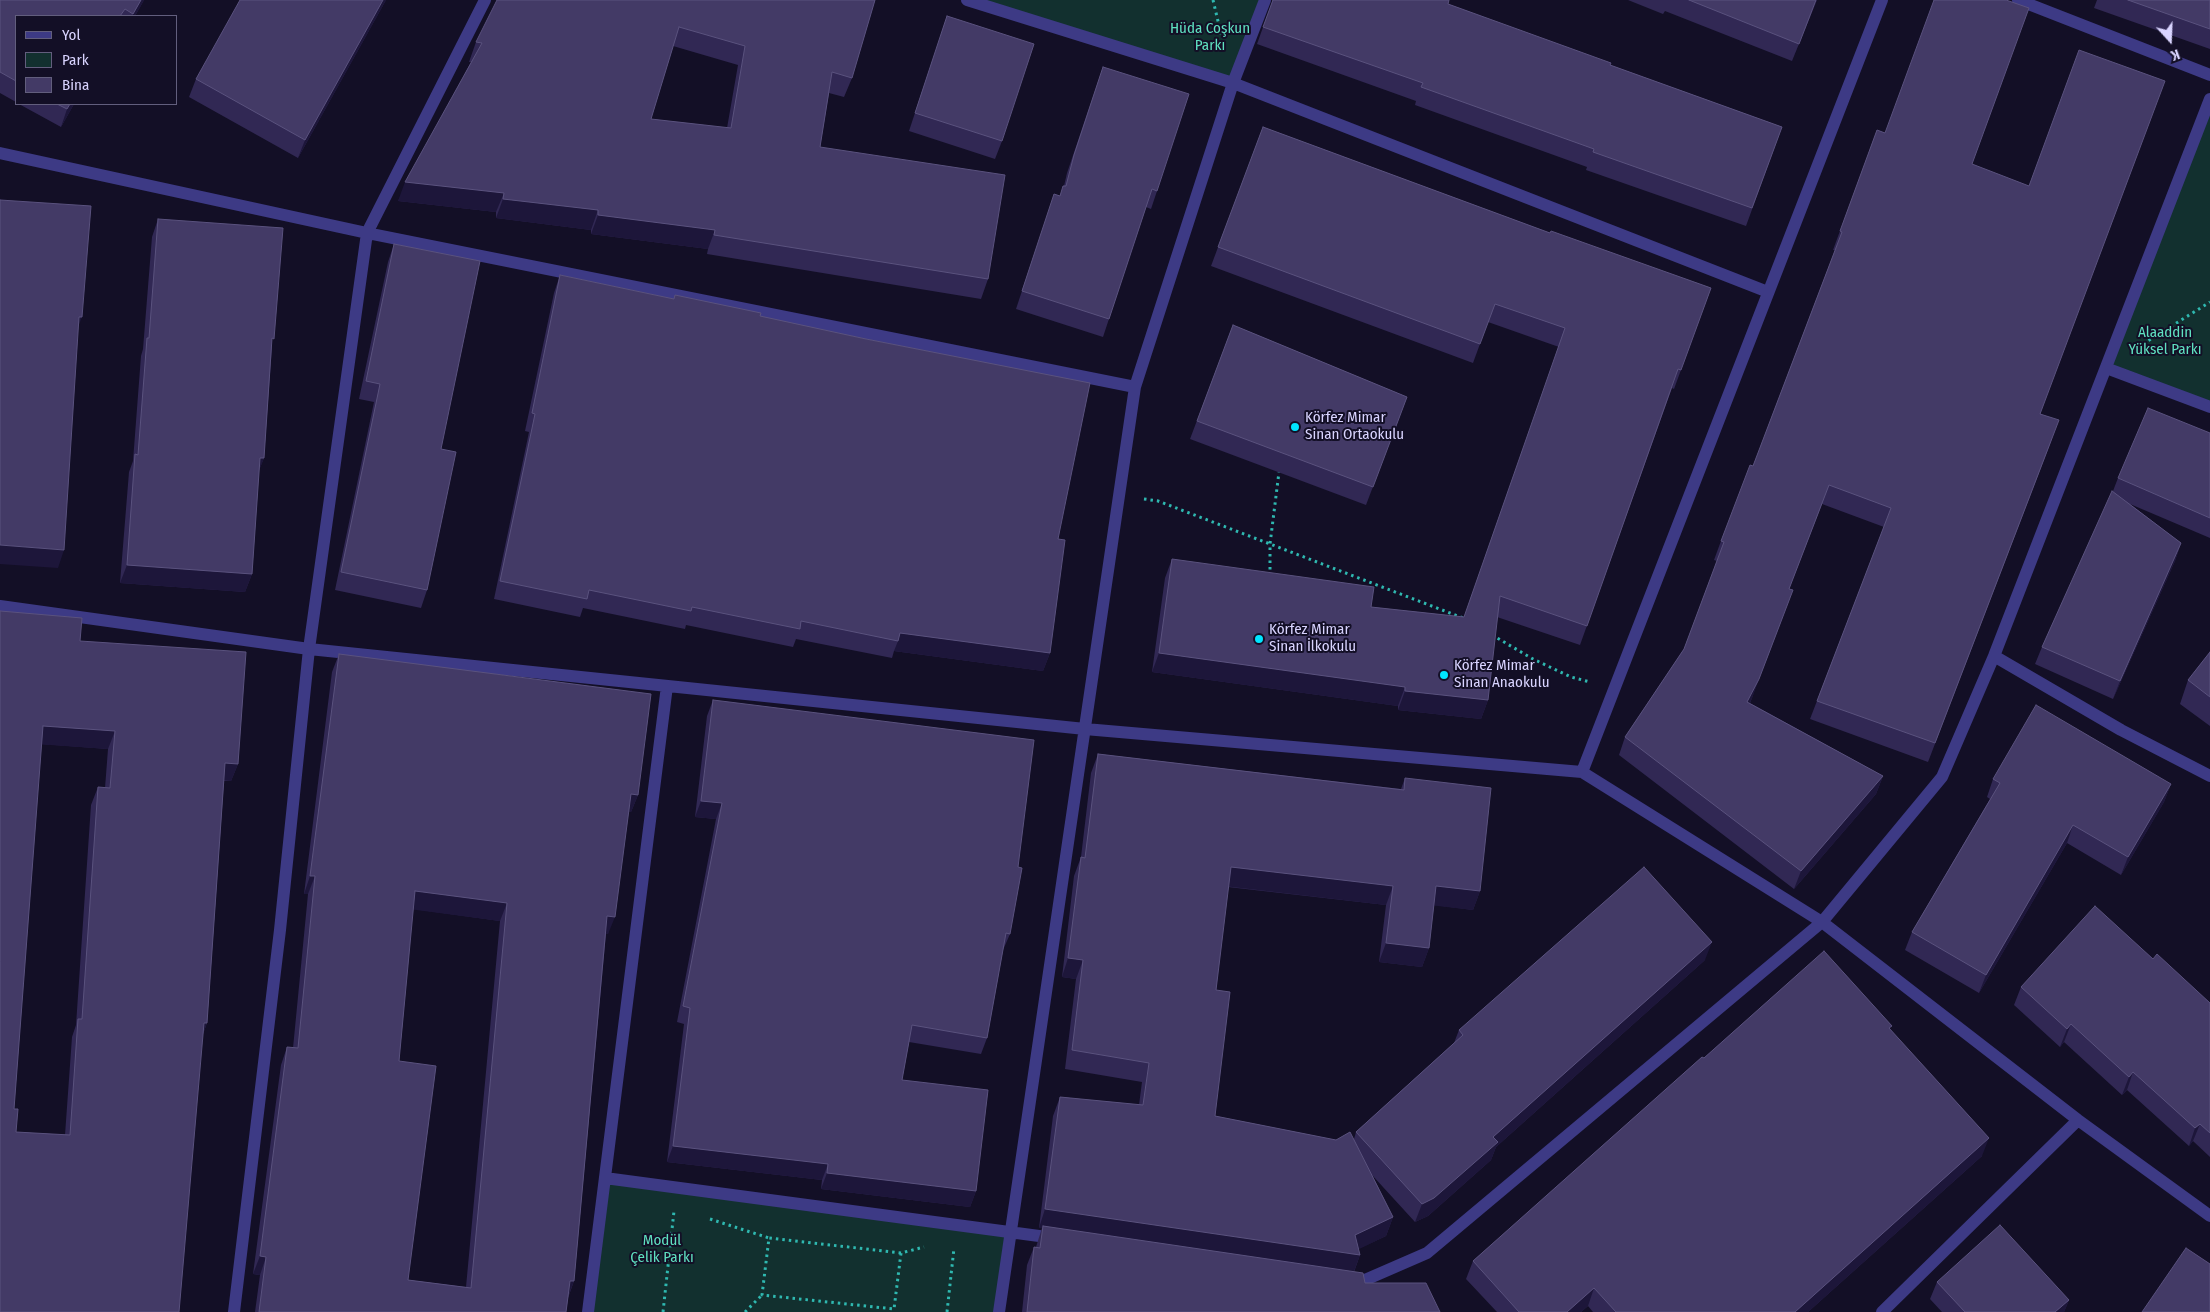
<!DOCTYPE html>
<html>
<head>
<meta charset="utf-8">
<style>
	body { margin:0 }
	#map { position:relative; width:2210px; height:1312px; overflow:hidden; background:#130f26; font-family:"Fira Sans Condensed",sans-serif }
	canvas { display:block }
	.legend { position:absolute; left:15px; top:15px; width:162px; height:90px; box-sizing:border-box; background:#130f26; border:1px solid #625e7d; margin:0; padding:6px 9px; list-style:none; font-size:15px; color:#d9d4ff }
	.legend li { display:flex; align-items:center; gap:10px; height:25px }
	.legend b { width:25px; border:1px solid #625e7d }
	.north { position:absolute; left:2145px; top:15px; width:50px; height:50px; -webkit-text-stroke:4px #130f26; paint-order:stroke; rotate:160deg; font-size:14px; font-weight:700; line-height:20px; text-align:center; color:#d9d4ff }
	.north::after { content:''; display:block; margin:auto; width:18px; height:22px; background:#d9d4ff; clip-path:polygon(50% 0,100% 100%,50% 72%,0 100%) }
</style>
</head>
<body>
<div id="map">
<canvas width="2210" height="1312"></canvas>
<ul class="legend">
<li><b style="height:6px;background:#3d3a85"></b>Yol</li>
<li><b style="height:14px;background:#12302f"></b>Park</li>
<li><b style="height:14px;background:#433a66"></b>Bina</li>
</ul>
<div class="north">K</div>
</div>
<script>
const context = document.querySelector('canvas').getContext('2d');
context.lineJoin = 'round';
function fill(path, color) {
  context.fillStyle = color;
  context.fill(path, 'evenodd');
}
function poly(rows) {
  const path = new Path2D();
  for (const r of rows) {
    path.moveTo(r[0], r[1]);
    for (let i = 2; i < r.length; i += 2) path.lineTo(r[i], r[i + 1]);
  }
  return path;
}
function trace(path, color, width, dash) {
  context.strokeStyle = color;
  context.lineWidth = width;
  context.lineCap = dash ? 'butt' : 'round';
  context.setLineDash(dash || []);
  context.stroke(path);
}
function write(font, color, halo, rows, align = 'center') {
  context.font = font + ' "Fira Sans Condensed",sans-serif';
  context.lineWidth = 4;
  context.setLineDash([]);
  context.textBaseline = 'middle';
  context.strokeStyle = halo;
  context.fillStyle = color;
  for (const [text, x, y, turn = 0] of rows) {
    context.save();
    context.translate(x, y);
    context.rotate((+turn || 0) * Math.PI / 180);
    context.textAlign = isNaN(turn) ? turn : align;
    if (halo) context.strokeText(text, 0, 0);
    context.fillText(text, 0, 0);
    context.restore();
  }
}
const green = poly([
	[967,0,1265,0,1233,83],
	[2210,99,2210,407,2106,368],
	[605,1178,1011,1232,999,1312,588,1312]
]);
const path = poly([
	[1213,0,1222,38],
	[2143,344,2210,302],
	[1144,499,1158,501,1463,618],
	[1270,576,1270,544,1279,472],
	[1492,635,1533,659,1571,677,1590,682],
	[710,1219,769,1238],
	[901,1253,894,1309,762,1295,769,1238,901,1253,924,1247],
	[663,1312,674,1211],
	[745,1312,762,1295],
	[947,1312,954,1248]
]);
const minor = poly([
	[967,0,1233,83,1768,292],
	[2018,0,2210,75],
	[0,153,367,233,1135,387],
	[2106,368,2210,407],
	[0,606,309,649,1085,729,1582,772,1822,922,2078,1120,2210,1216],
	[1994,656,2121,730,2210,776],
	[1582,772,1882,0],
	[605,1178,1054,1238],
	[1349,1282,1358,1283,1427,1253,1822,922,1942,777,1994,656,2210,99],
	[234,1312,280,930,309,649,367,233,485,0],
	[588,1312,667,686],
	[999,1312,1135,387,1233,83,1265,0],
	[1882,1312,2078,1120]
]);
const wall = poly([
	[0,0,144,0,135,16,16,16,16,102,0,93],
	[386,0,298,158,189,97,196,79],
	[875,0,852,78,844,97,829,93,820,147,988,279,981,299,707,254,708,249,591,234,591,230,496,218,496,212,398,201,471,62,469,62,476,42],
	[673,46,738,65,727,128,651,119],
	[1272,0,1448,0,1448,4,1610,65,1782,127,1746,226,1586,170,1587,167,1415,105,1416,101,1257,44,1272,2],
	[1628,0,1817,0,1792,61,1665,11,1663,14],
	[2097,0,2210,0,2210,49,2094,8],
	[947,16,1002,141,995,159,909,131],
	[1103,67,1157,191,1151,209,1146,207,1103,337,1016,309,1054,194,1060,196,1064,186,1067,173],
	[19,104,74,104,61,127],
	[1263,127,1550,233,1711,288,1674,389,1672,388,1580,645,1497,617,1488,700,1481,719,1398,710,1398,706,1152,672,1165,578,1172,559,1371,607,1464,617,1559,347,1488,322,1473,363,1211,266],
	[1877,130,1972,165,2041,414,2052,439,1928,762,1810,719,1884,527,1822,504,1789,589,1752,698,1750,703,1883,776,1876,794,1794,889,1619,755,1625,737,1684,649,1717,561,1714,560,1721,541,1753,466,1835,250,1833,250],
	[158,219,272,346,264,458,259,470,252,574,245,592,120,583,129,472,133,461,141,356,143,349,152,237],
	[394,244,441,449,427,590,421,608,335,590,374,402,359,399,388,262],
	[560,275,674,299,675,295,760,316,1058,539,1050,653,1043,671,894,651,892,658,796,639,793,647,686,625,685,629,583,608,580,617,494,599,529,432,525,431,554,293],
	[1233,325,1407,397,1366,505,1190,439],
	[2210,433,2210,538,2130,504,2181,543,2175,561,2113,699,2035,664,2042,647,2113,491,2118,478],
	[0,611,80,641,238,764,231,781,224,781,207,1023,203,1034,0,1312],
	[41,744,108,749,105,788,98,787,91,805,76,1025,72,1037,65,1135,16,1132,14,1109],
	[2210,652,2210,726,2180,704,2188,680],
	[339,654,638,795,631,812,628,812,608,934,606,934,574,1281,568,1298,566,1312,255,1312,260,1275,253,1274,281,1065,287,1047,293,1048,308,894,304,894,332,672],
	[413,909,500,921,466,1287,408,1280,399,1061],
	[713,700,1010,934,1003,950,987,1038,981,1054,909,1042,902,1080,976,1191,970,1207,821,1189,822,1180,667,1162,684,1024,677,1022,716,819,695,817,707,716],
	[1098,754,1401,789,1405,778,1480,891,1473,910,1434,905,1429,948,1422,967,1379,962,1386,905,1228,887,1216,990,1215,1116,1336,1140,1354,1139,1356,1132,1454,1043,1459,1030,1705,960,1496,1147,1491,1160,1428,1216,1415,1222,1372,1175,1393,1217,1386,1236,1358,1249,1360,1255,1354,1272,1365,1283,1440,1312,1022,1312,1027,1265,1034,1247,1036,1247,1042,1228,1039,1228,1053,1116,1060,1097,1139,1105,1142,1082,1065,1069,1076,979,1062,977,1074,876,1081,857,1091,773],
	[1993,779,2171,784,2164,802,2121,875,2067,843,1979,993,1905,950,1912,932,1990,799,1987,797],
	[2153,959,2210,1003,2210,1157,2193,1141,2189,1146,2127,1090,2122,1095,2064,1042,2060,1047,2014,1005,2021,987],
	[1890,1030,1982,1156,1808,1312,1593,1312,1588,1306,1581,1312,1497,1312,1466,1279,1473,1261,1704,1058],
	[1937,1282,2069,1300,2064,1312,1942,1312,1930,1299]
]);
const shadedWall = poly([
	[141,0,144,0,135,16,132,16],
	[383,0,386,0,298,158,305,140],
	[1816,0,1817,0,1792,61,1799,44],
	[70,104,74,104,61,127,67,109],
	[405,182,504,193,496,212,398,201],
	[503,199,598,210,591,230,496,218],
	[598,215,715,230,708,249,591,234],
	[79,317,82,317,75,335],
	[260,458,264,458,257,476],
	[2181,543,2175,561,2113,699,2120,681],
	[0,545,64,550,58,568,0,564],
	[127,565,252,574,245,592,120,583],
	[1786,609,1752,698,1741,721,1747,702],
	[900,633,1050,653,1043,671,894,651,898,641],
	[1159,653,1405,687,1398,706,1152,672],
	[1405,691,1488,700,1481,719,1398,710],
	[43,726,115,731,108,749,36,744],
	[225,763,238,764,231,781,219,780],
	[1883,776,1876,794,1794,889,1801,871],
	[2171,784,2164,802,2121,875,2128,857],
	[631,794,638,795,631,812,624,812],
	[701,801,722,803,716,819,695,817],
	[2073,825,2067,843,1979,993,1986,975],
	[1231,867,1393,886,1386,905,1224,886],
	[310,876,315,876,308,894,304,894],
	[1436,886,1480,891,1473,910,1429,905],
	[415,891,507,903,500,921,409,909],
	[607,916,615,917,608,934,601,934],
	[1712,942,1705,960,1496,1147,1491,1160,1428,1216,1415,1222,1422,1204,1493,1137],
	[1386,943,1429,948,1422,967,1379,962],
	[1068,958,1083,960,1076,979,1062,977],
	[204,1023,207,1023,200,1041],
	[2071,1024,2064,1042,2060,1047,2067,1029],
	[2133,1072,2127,1090,2122,1095,2129,1077],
	[2200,1124,2193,1141,2189,1146,2195,1128],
	[1989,1138,1982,1156,1808,1312,1795,1312],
	[673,1146,828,1164,822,1180,667,1162],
	[827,1173,976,1191,970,1207,821,1189],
	[1045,1209,1355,1235,1393,1217,1386,1236,1349,1254,1360,1255,1353,1274,1043,1226,1042,1228,1039,1228],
	[260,1256,266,1257,260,1275,253,1274],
	[570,1281,574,1281,567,1299],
	[1594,1288,1588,1306,1581,1312,1567,1312],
	[2069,1300,2064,1312,2055,1312]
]);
const building = poly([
	[0,0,141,0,133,14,125,9,120,16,16,16,16,81,0,72,0,0],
	[240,0,383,0,305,140,196,79,240,0],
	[497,0,875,0,852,78,832,72,820,147,1005,175,988,279,714,235,715,230,598,215,598,210,503,199,504,193,405,182,482,43,476,42,497,0],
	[679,27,745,46,731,128,651,119,679,27],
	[1273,0,1449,0,1448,4,1611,63,1610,65,1782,127,1752,208,1593,152,1594,149,1421,87,1423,83,1263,27,1273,0],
	[1689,0,1816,0,1799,44,1689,0],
	[1934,0,2006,0,2029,8,1972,164,2029,186,2079,50,2165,81,2040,414,2059,420,1935,743,1817,701,1891,508,1829,485,1789,589,1793,590,1759,679,1747,702,1883,776,1801,871,1625,737,1684,649,1724,542,1721,541,1750,465,1753,466,1842,232,1840,231,1877,130,1885,133,1934,0],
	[2128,0,2210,0,2210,29,2128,0],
	[947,16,1034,44,1002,141,915,113,947,16],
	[1103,67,1189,94,1157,191,1152,189,1109,319,1022,291,1054,194,1060,196,1063,186,1066,186,1074,155,1103,67],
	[57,104,70,104,67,109,57,104],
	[1263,127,1550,233,1551,231,1711,288,1681,370,1678,369,1587,626,1500,596,1488,700,1405,691,1405,687,1159,653,1172,559,1374,587,1371,607,1464,617,1565,328,1495,304,1480,344,1218,247,1263,127],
	[0,200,91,206,82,317,79,317,64,550,0,545,0,200],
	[158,219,283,228,274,339,272,338,264,458,260,458,252,574,127,565,135,454,138,455,147,338,149,338,158,219],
	[394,244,480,261,441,449,456,452,427,590,341,572,380,384,366,381,394,244],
	[560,275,674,299,675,295,761,313,760,316,866,339,1090,383,1058,539,1065,540,1050,653,900,633,898,641,801,621,800,629,692,607,691,611,589,590,587,599,500,581,535,414,532,413,560,275],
	[1233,325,1407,397,1373,487,1197,421,1233,325],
	[2148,408,2210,433,2210,518,2118,478,2148,408],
	[2112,491,2181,543,2120,681,2042,647,2112,491],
	[0,611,82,618,80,641,246,652,238,764,225,763,207,1023,204,1023,179,1312,0,1312,0,611],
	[43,726,115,731,110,788,98,787,82,1019,78,1019,70,1135,16,1132,18,1109,14,1109,43,726],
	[2210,652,2210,697,2188,680,2210,652],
	[339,654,651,694,638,795,631,794,615,917,607,916,574,1281,570,1281,566,1312,259,1312,266,1257,260,1256,287,1047,298,1048,315,876,310,876,339,654],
	[415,891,507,903,471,1288,408,1280,436,1066,399,1061,415,891],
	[713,700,1034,740,1018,867,1022,868,1010,934,1006,933,987,1038,912,1025,902,1080,988,1090,976,1191,827,1173,828,1164,673,1146,690,1008,683,1006,722,803,701,801,713,700],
	[2036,705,2171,784,2128,857,2073,825,1986,975,1912,932,2000,783,1993,779,2036,705],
	[1098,754,1404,790,1405,778,1491,788,1480,891,1436,886,1429,948,1386,943,1393,886,1231,867,1216,990,1230,992,1215,1116,1336,1140,1350,1132,1393,1217,1355,1235,1360,1255,1045,1209,1060,1097,1143,1105,1149,1063,1072,1050,1083,960,1068,958,1081,857,1085,858,1098,754],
	[1644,867,1712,942,1493,1137,1498,1142,1434,1198,1422,1204,1356,1132,1463,1035,1459,1030,1644,867],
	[2095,906,2153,959,2157,954,2210,1003,2210,1133,2200,1124,2195,1128,2133,1072,2129,1077,2071,1024,2067,1029,2021,987,2095,906],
	[1824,951,1892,1026,1889,1028,1989,1138,1795,1312,1616,1312,1594,1288,1567,1312,1519,1312,1473,1261,1702,1057,1704,1058,1824,951],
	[2000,1225,2069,1300,2055,1312,1965,1312,1937,1282,2000,1225],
	[1043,1226,1363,1273,1365,1283,1426,1283,1440,1312,1027,1312,1034,1247,1040,1248,1043,1226],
	[2186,1248,2210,1264,2210,1312,2142,1312,2186,1248]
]);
const markers = [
	[1295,427,5,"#00e5ff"],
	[1259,639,5,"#00e5ff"],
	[1444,675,5,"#00e5ff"]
];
const parkNames = [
	["Hüda Coşkun",1210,29],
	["Parkı",1210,46],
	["Alaaddin",2165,333],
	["Yüksel Parkı",2165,350],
	["Modül",662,1241],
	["Çelik Parkı",662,1258]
];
const poiNames = [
	["Körfez Mimar",1305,418],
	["Sinan Ortaokulu",1305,435],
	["Körfez Mimar",1269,630],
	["Sinan İlkokulu",1269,647],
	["Körfez Mimar",1454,666],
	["Sinan Anaokulu",1454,683]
];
fill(green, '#12302f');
trace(path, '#2fb8b0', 3, [2.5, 4]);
trace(minor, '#3d3a85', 12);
fill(wall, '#312854');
fill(shadedWall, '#1d163a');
fill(building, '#433a66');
trace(building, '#5a527e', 1);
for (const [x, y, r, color] of markers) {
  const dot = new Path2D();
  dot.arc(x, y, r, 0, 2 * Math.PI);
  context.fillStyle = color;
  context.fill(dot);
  trace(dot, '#130f26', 2);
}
write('15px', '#5fe0c0', '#130f26', parkNames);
write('15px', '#d9d4ff', '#130f26', poiNames, 'left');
</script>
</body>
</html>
